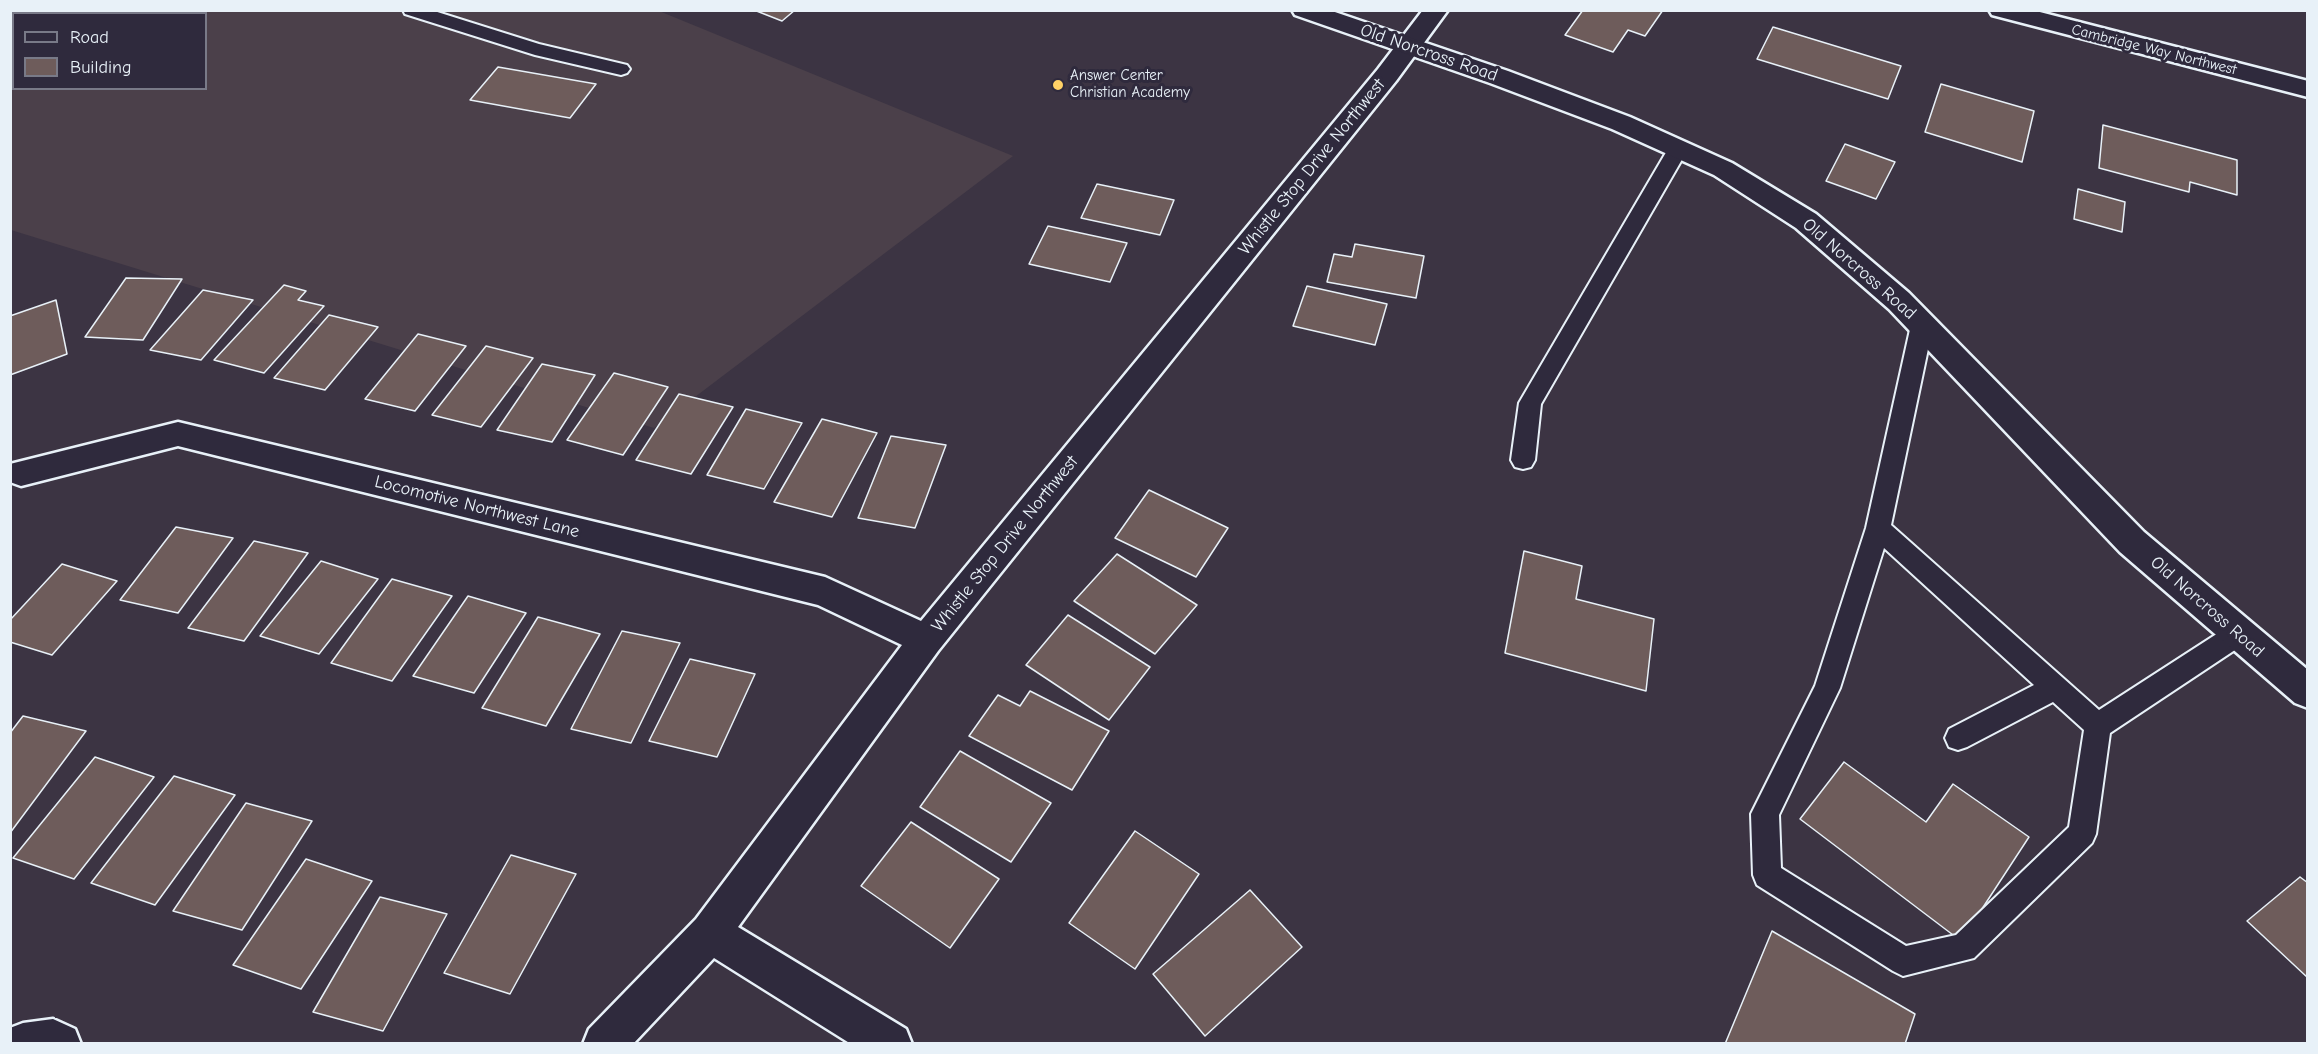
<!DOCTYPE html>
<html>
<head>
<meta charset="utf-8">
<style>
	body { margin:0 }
	#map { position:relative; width:2318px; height:1054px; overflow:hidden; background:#3c3443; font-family:"Comic Neue",sans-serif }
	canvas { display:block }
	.frame { position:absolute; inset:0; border:12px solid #e8f1f8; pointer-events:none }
	.legend { position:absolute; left:12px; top:12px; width:195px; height:78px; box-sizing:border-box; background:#2f2a3d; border:2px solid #797a88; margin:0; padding:8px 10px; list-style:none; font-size:18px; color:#e8f1f8 }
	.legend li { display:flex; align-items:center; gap:12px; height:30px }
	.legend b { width:30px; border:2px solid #797a88 }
</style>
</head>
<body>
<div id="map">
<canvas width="2318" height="1054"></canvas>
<div class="frame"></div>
<ul class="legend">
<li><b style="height:8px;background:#2f2a3d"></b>Road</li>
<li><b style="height:16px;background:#6e5c5b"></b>Building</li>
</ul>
</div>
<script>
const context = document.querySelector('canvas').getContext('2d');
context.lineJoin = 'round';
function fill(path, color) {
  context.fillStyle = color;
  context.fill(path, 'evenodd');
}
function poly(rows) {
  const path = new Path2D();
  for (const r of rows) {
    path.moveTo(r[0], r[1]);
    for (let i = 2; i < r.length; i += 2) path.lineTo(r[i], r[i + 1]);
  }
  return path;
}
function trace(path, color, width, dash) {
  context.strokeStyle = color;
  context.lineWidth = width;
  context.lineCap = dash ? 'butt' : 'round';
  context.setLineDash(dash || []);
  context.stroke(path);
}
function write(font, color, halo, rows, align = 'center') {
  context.font = font + ' "Comic Neue",sans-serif';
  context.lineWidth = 6;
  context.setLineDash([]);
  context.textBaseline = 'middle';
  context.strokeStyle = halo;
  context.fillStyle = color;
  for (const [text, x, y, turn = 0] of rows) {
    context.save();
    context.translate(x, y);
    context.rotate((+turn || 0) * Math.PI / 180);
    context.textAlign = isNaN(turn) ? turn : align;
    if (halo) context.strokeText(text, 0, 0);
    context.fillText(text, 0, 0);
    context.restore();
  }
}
const built = poly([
	[10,11,659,11,1013,156,654,428,11,230],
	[14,14,206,14,206,88,14,88]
]);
const building = poly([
	[754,10,795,10,782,21,754,10],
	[1583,10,1663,10,1645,36,1628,30,1613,52,1565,35,1583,10],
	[1773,27,1901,66,1888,99,1757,59,1773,27],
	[498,67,596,84,570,118,470,100,498,67],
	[1941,84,2034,111,2022,162,1925,132,1941,84],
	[2103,125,2237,160,2237,195,2190,182,2189,192,2099,168,2103,125],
	[1845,144,1895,162,1876,199,1826,181,1845,144],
	[1097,184,1174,200,1160,235,1081,218,1097,184],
	[2078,189,2125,202,2122,232,2074,219,2078,189],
	[1048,226,1127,243,1110,282,1029,264,1048,226],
	[1355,244,1424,256,1416,298,1327,282,1334,254,1352,257,1355,244],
	[126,278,182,279,143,340,85,337,126,278],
	[284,285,306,291,298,300,324,306,264,373,214,360,284,285],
	[1307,286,1387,304,1375,345,1293,326,1307,286],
	[203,290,253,300,201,360,150,350,203,290],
	[56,300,67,354,10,375,10,316,56,300],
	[329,315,378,327,325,390,274,378,329,315],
	[418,334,466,346,415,411,365,399,418,334],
	[486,346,533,358,481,427,432,415,486,346],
	[542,364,595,375,552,442,497,430,542,364],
	[614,373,668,387,623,455,567,440,614,373],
	[679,394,733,407,691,474,636,460,679,394],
	[746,409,802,423,764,489,707,475,746,409],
	[822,419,877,433,832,517,774,502,822,419],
	[891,436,946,445,915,528,858,518,891,436],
	[1149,490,1228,528,1196,577,1115,538,1149,490],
	[176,527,233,538,178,613,120,600,176,527],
	[254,541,308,553,244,641,188,628,254,541],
	[1524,551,1582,566,1576,599,1654,619,1646,691,1505,653,1524,551],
	[1117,554,1197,605,1155,654,1074,601,1117,554],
	[321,561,378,579,319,654,260,636,321,561],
	[62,564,117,581,52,655,10,642,10,620,62,564],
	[392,579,452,596,392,681,331,663,392,579],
	[468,596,526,613,474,693,413,676,468,596],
	[1068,615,1150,667,1109,720,1026,665,1068,615],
	[538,617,600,634,546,726,482,708,538,617],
	[622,631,680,643,631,743,571,729,622,631],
	[690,659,755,674,717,757,649,741,690,659],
	[1030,691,1109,731,1072,790,969,736,998,695,1020,706,1030,691],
	[23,716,86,731,10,833,10,733,23,716],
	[960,751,1051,803,1011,862,920,807,960,751],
	[95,757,154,777,74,879,13,858,95,757],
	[1844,762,1926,822,1953,784,2029,837,1961,941,1800,819,1844,762],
	[174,776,235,795,155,905,91,883,174,776],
	[246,803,312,821,242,930,173,911,246,803],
	[911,822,999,879,950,948,861,886,911,822],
	[1135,831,1199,874,1135,969,1069,923,1135,831],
	[511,855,576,874,510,994,444,973,511,855],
	[306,859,372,881,301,989,233,965,306,859],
	[2300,877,2308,883,2308,978,2247,921,2300,877],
	[1250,890,1302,947,1205,1036,1153,974,1250,890],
	[380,897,447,914,383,1031,313,1012,380,897],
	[1772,931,1915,1014,1905,1044,1725,1044,1772,931]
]);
const lane = poly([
	[403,10,431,10,539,44,627,65,630,69,627,73,621,75,535,55,405,14,403,10],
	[1678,143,1685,144,1688,149,1541,404,1535,460,1531,467,1523,469,1515,467,1511,460,1519,403,1668,149,1671,144,1678,143],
	[1922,317,1930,319,1933,325,1891,525,2099,710,2229,626,2238,623,2247,626,2251,634,2247,642,2110,733,2096,834,2092,843,1974,958,1903,976,1893,971,1757,885,1753,875,1751,814,1815,686,1866,528,1911,325,1914,319,1922,317],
	[1884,548,2034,685,1949,729,1945,738,1949,747,1958,750,1967,747,2053,702,2084,730,2069,827,1956,935,1906,946,1781,868,1779,815,1840,688,1884,548]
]);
const street = poly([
	[1423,10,1448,10,1396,81,938,651,738,927,906,1029,912,1044,851,1044,714,958,633,1044,583,1044,589,1029,696,919,902,645,818,605,178,446,21,486,10,482,10,464,178,422,825,577,921,621,1378,69,1423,10],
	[1989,10,2032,10,2308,81,2308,97,1992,15,1989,10],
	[53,1019,75,1029,81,1044,10,1044,10,1028,23,1023,53,1019]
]);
const secondary = poly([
	[1292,10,1329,10,1508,71,1630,117,1732,163,1816,214,1909,293,2144,532,2308,670,2308,708,2295,703,2120,552,1889,309,1796,228,1714,175,1612,129,1490,83,1295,15,1292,10]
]);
const markers = [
	[1058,85,6,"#ffd166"]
];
const farStreetnames = [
	["Cambridge Way Northwest",2154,50,14]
];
const farPoinames = [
	["Answer Center",1070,76],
	["Christian Academy",1070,93]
];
const streetNames = [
	["Old Norcross Road",1429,53,19],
	["Whistle Stop Drive Northwest",1312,167,-51],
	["Old Norcross Road",1859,269,41],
	["Locomotive Northwest Lane",477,507,14],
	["Whistle Stop Drive Northwest",1005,544,-51],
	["Old Norcross Road",2207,607,41]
];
fill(built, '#4b404a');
fill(building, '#6e5c5b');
trace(building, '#e8f1f8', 1.5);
trace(lane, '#e8f1f8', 4);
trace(street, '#e8f1f8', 5);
trace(secondary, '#e8f1f8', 5);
fill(lane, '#2f2a3d');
fill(street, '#2f2a3d');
fill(secondary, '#2f2a3d');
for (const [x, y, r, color] of markers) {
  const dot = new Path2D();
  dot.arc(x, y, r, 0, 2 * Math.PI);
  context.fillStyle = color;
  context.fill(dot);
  trace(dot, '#2f2a3d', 2);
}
write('15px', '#e8f1f8', '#2f2a3d', farStreetnames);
write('15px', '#e8f1f8', '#2f2a3d', farPoinames, 'left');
write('18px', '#e8f1f8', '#2f2a3d', streetNames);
</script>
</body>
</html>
